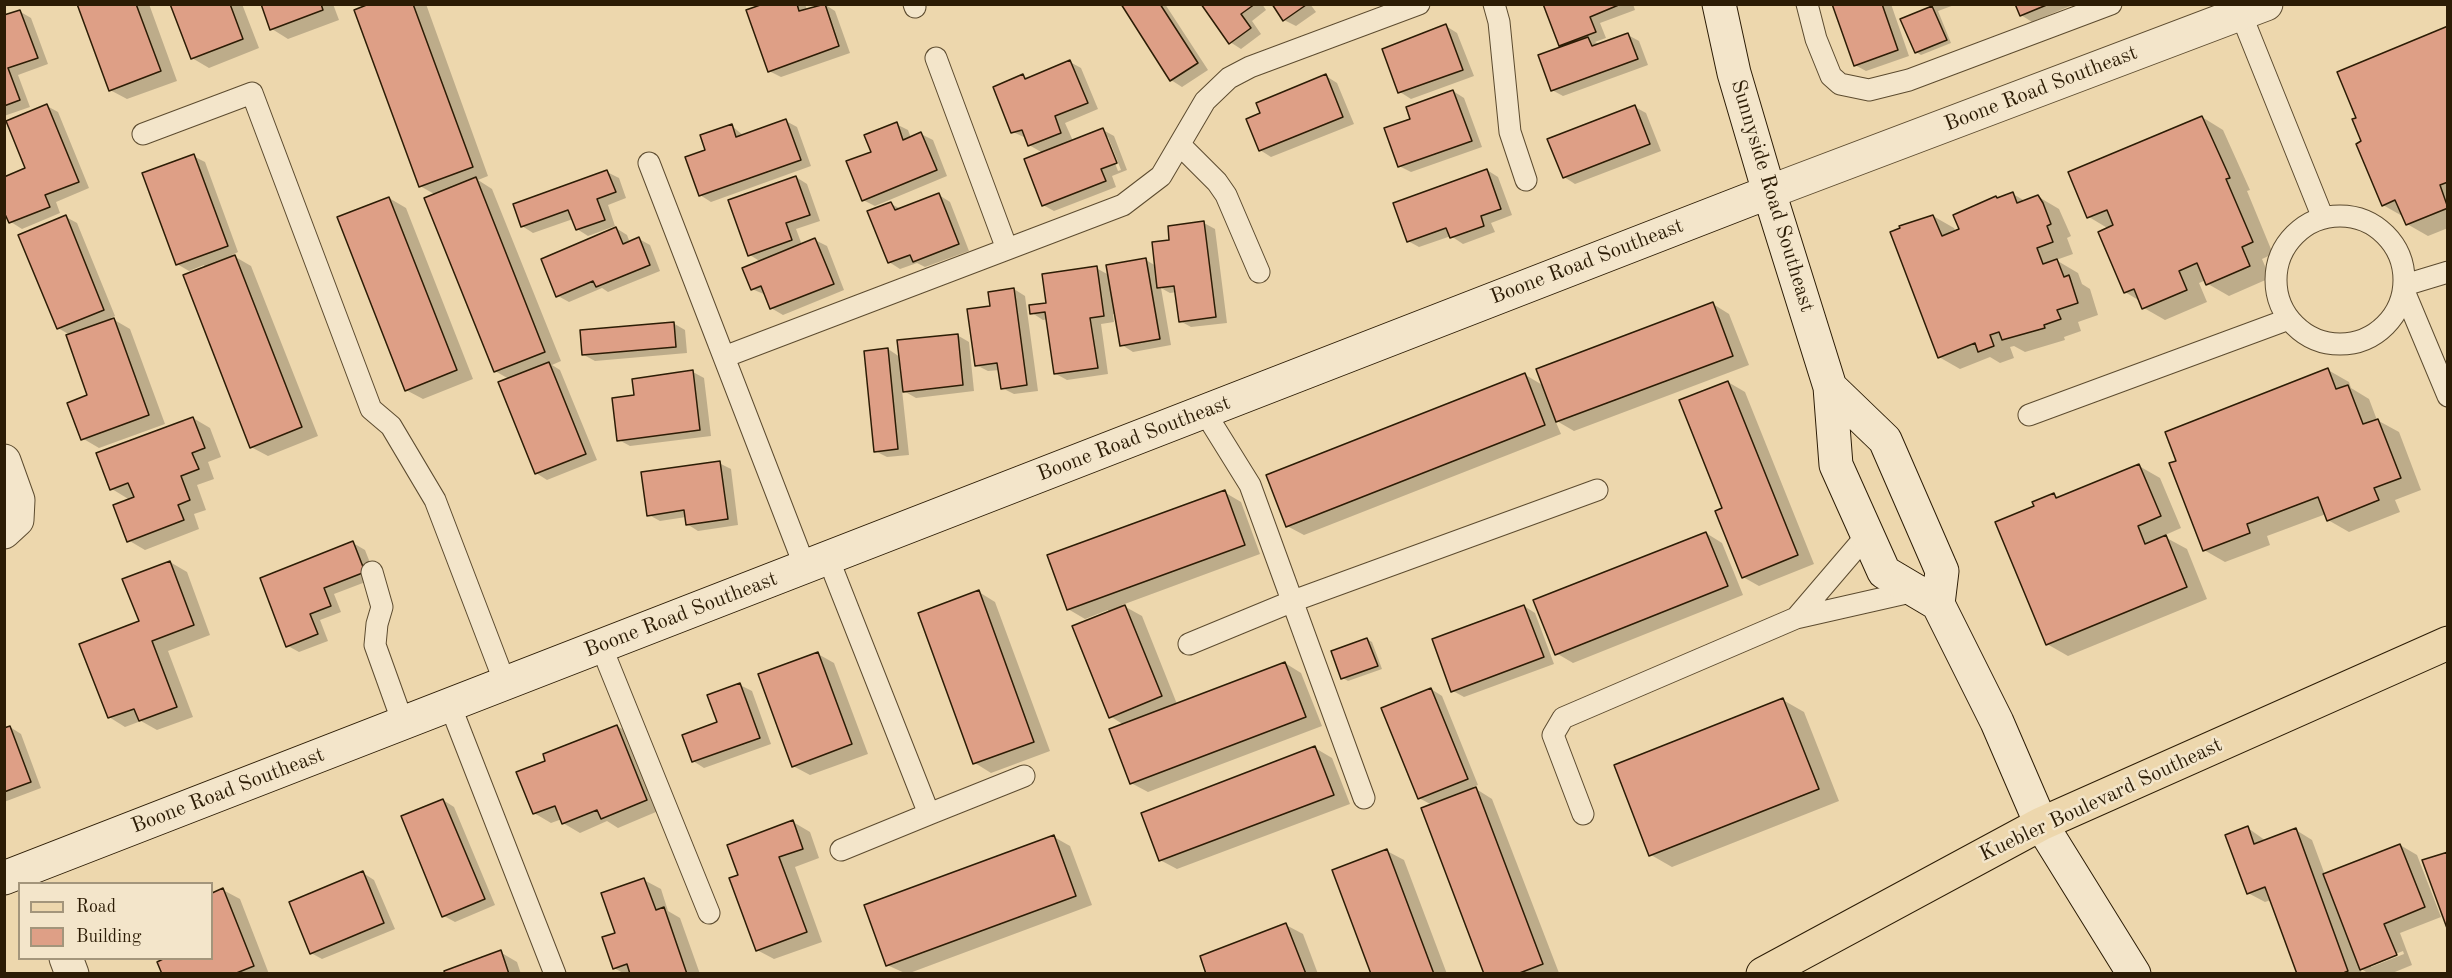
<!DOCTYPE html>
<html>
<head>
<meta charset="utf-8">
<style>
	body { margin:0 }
	#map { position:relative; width:2452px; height:978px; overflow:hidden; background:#edd7ad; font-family:"Old Standard TT",serif }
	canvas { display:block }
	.frame { position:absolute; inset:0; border:6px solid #2c1c05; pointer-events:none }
	.legend { position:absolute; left:18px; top:882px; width:195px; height:78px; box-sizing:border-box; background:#f3e5ca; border:2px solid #a3957b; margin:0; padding:8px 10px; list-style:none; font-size:18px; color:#2c1c05 }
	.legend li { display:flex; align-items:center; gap:12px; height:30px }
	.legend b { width:30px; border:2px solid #a3957b }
</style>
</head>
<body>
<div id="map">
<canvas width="2452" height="978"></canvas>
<div class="frame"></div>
<ul class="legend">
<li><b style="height:8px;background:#edd7ad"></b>Road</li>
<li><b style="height:16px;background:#de9f86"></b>Building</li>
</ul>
</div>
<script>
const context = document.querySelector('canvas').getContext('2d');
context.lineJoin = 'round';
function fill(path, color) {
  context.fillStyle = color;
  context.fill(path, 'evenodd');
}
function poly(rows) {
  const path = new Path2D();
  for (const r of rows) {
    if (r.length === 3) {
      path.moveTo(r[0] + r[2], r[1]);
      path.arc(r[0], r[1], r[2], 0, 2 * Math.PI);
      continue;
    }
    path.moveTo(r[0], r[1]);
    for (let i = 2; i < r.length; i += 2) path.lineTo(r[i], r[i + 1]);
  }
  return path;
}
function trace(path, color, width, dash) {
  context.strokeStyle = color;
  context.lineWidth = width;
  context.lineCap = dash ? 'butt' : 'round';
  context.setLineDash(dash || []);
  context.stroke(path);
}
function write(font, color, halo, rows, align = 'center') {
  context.font = font + ' "Old Standard TT",serif';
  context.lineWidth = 5;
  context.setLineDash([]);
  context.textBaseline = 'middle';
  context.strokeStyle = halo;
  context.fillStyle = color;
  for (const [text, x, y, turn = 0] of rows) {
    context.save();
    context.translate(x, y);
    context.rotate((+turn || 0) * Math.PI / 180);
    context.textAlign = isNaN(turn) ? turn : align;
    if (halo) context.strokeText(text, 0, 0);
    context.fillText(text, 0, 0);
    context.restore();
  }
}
const shadow = poly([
	[79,4,149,4,177,81,127,99,110,90],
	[171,4,242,4,259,48,209,68,192,58],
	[263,4,333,4,339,20,288,39,272,29],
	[370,4,426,4,488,176,478,180,492,189,561,361,552,365,560,370,597,460,547,480,536,473,509,379,495,371,436,195,420,186],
	[767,4,805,4,807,10,824,4,835,11,850,53,781,77,769,71],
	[1122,4,1165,4,1208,70,1182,87,1171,80],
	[1203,4,1262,4,1266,10,1252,21,1261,34,1241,49,1230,42],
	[1274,4,1310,4,1316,12,1296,26,1284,20],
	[1545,4,1633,4,1635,10,1600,23,1606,38,1595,42,1600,45,1628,35,1639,41,1648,65,1563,96,1552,90,1564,47,1560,45],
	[1834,4,1891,4,1909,56,1866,71,1855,65],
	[1926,4,1957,4,1938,11,1951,43,1921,55,1916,52,1932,8],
	[2016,4,2075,4,2032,22,2021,15],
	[19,11,31,18,48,64,18,75,30,107,4,116,4,17],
	[1446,26,1457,33,1474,76,1411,99,1400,92],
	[2448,27,2448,228,2428,236,2407,224,2404,217,2383,205,2363,142],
	[1070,62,1081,68,1098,109,1065,123,1073,141,1103,130,1114,136,1127,170,1112,176,1116,187,1054,211,1043,205,1043,153,1029,145,1026,138,1013,132,1023,76,1028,79],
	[1105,137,1108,137,1121,170,1118,171],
	[1326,76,1337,83,1354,124,1271,157,1260,150],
	[1453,91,1464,98,1482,147,1411,172,1399,166,1412,120],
	[47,106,58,112,89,188,56,202,60,213,22,229,11,222],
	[1635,107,1646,113,1661,151,1575,184,1564,177],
	[2202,117,2223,130,2250,190,2247,191,2273,254,2262,259,2270,278,2229,296,2208,284,2206,280,2199,283,2207,302,2165,320,2144,308,2140,301,2125,292,2109,229,2089,217],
	[786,121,797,127,811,166,711,202,700,195,707,150,732,126,744,136],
	[896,124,908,130,911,138,921,134,933,140,947,176,875,206,863,200,873,152],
	[193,156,205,162,238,252,232,255,251,266,318,436,268,456,251,447,204,265,189,271,177,264],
	[1487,170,1498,177,1512,215,1491,223,1495,232,1463,244,1451,236,1419,247,1408,241],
	[607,172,619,178,626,198,608,205,615,226,588,236,577,229,573,219,533,233,522,226],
	[796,177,807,184,820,221,796,229,802,245,815,240,827,246,844,290,783,315,771,308,766,295,752,289,761,262,750,255],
	[2013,194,2025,201,2037,196,2059,209,2071,236,2067,238,2073,254,2056,260,2078,273,2082,284,2090,289,2098,315,2078,322,2081,331,2064,337,2065,340,2025,352,2014,346,2010,347,2014,358,2000,363,1990,357,1960,369,1939,357,1933,216,1954,228,1956,232],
	[939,195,950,202,969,251,925,267,917,263,900,269,889,262,891,204,901,209],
	[389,198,406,208,473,379,423,399,406,390],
	[66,217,77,223,115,316,111,318,130,329,165,424,99,448,82,438,89,396,70,335,58,328],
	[1204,223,1215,229,1227,323,1191,327,1180,321,1177,292,1170,293,1161,288,1171,345,1133,352,1122,345,1116,314,1113,314,1114,322,1101,324,1108,374,1067,380,1056,374,1048,319,1043,320,1032,313,1096,268,1109,275,1146,260,1156,266,1171,241],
	[616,228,627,235,630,243,639,239,650,245,660,271,608,292,602,288,569,302,558,296],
	[1014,289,1025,296,1038,391,1014,394,1002,388,1000,370,988,371,976,365,992,307],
	[1713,304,1729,314,1749,365,1574,431,1555,420,1561,434,1304,535,1287,526,1524,374,1544,386],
	[673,323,685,330,687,353,595,361,584,355],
	[957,335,969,342,974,391,916,398,902,390,909,455,887,457,875,451,888,349,900,357],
	[2328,370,2349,382,2351,388,2369,399,2377,420,2399,432,2421,490,2395,500,2400,512,2349,532,2328,520,2326,514,2267,536,2270,545,2225,562,2204,550],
	[693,372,704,378,711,436,630,446,619,440,635,396],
	[1728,382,1745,392,1814,564,1759,586,1743,577,1724,509],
	[193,418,210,428,221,457,208,462,214,479,197,485,206,510,194,514,199,529,145,550,128,540,130,500,112,489],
	[719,463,731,469,738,525,698,531,687,524,686,517,660,521,649,515],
	[2139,466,2160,478,2181,528,2163,536,2187,549,2207,599,2068,656,2047,644,2035,507,2054,495,2059,498],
	[1224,492,1241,502,1260,554,1122,605,1142,616,1177,704,1285,663,1301,673,1322,726,1148,792,1131,783,1124,725,1110,716,1108,610,1085,619,1068,609],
	[1706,533,1722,543,1743,595,1573,663,1556,653],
	[353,543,365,550,376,578,334,594,341,612,320,620,328,641,299,652,288,646,262,579],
	[170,562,187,572,210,635,168,651,193,717,157,730,141,721,125,727,109,717,141,622],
	[979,592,995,602,1050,751,991,773,975,763],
	[1524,606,1535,613,1554,664,1464,697,1453,691],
	[1367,639,1372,642,1382,669,1348,681,1343,678],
	[818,654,834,663,868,754,810,775,793,766],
	[740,685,752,691,771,744,704,768,693,761],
	[1431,689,1442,696,1478,785,1473,787,1492,799,1559,973,1486,974,1432,805,1419,798],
	[1783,700,1804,712,1839,801,1672,867,1651,855],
	[617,726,634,736,663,809,618,828,607,821,580,833,563,823,562,819,551,823,534,813,547,761],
	[10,727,21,734,41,788,4,802,4,729],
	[1315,748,1332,758,1350,804,1177,869,1160,860],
	[443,800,454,807,495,905,455,922,444,916],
	[793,822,810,832,819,858,795,867,822,942,774,959,757,950,739,876],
	[2248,828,2266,841,2296,830,2312,840,2325,875,2400,845,2417,855,2441,917,2400,933,2412,965,2390,974,2369,974,2360,968,2362,974,2299,974,2271,900,2265,902,2248,893],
	[2403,951,2404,954,2371,967,2371,964],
	[1054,837,1070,846,1092,905,907,974,887,965],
	[1387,851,1404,860,1447,974,1373,974],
	[363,873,374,880,395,929,322,959,311,953],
	[644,880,661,889,668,911,680,918,700,974,625,974,614,968,617,934],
	[223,890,240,899,269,974,163,974,212,958,212,894],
	[1286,925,1303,934,1318,974,1208,974],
	[500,952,517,962,521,974,447,974]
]);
const building = poly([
	[77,4,136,4,161,71,109,91,77,4],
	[170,4,230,4,243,39,191,59,170,4],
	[261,4,321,4,323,10,270,30,261,4],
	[369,4,413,4,473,167,419,187,354,10,369,4],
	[763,4,797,4,799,11,825,4,839,46,768,72,746,10,763,4],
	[1121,4,1160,4,1198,63,1170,81,1121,4],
	[1201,4,1255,4,1241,14,1251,28,1229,44,1201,4],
	[1272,4,1305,4,1306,5,1283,21,1272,4],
	[1543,4,1621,4,1590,17,1596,32,1559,46,1543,4],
	[1832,4,1882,4,1898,50,1854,66,1832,4],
	[2015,4,2049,4,2020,16,2015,4],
	[1932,6,1947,40,1915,53,1900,19,1932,6],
	[20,10,38,58,8,68,20,100,4,106,4,15,20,10],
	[1446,24,1463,70,1398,93,1382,49,1446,24],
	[2448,26,2448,182,2440,185,2448,208,2406,225,2395,200,2382,206,2356,144,2361,141,2352,119,2356,118,2337,72,2448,26],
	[1628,33,1638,59,1551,91,1538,55,1588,37,1592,46,1628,33],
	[1070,60,1088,103,1055,116,1061,133,1028,146,1022,130,1011,133,993,87,1023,74,1025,79,1070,60],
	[1326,74,1343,117,1259,151,1246,119,1260,113,1256,103,1326,74],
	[1453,90,1472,141,1398,167,1384,128,1410,119,1406,107,1453,90],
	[47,104,79,182,45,195,50,207,9,223,4,212,4,177,25,168,6,121,47,104],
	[1635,105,1650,144,1563,178,1547,139,1635,105],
	[2202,116,2230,178,2226,179,2253,242,2242,247,2250,266,2206,285,2197,263,2179,271,2187,290,2142,309,2134,289,2124,293,2098,232,2113,225,2107,210,2087,218,2068,172,2202,116],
	[786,119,801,160,699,196,685,157,705,150,700,135,732,124,736,137,786,119],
	[897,122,903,140,921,132,937,170,862,201,846,161,871,152,864,135,897,122],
	[1103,128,1117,163,1101,169,1106,181,1042,206,1024,159,1103,128],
	[194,154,228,246,176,265,142,173,194,154],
	[1487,169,1501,209,1481,216,1484,226,1450,238,1446,228,1407,242,1393,203,1487,169],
	[607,170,616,192,597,199,605,220,576,230,568,210,521,227,513,204,607,170],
	[796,176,810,215,786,223,792,240,748,256,728,200,796,176],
	[476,177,545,352,494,372,424,198,476,177],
	[2013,192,2017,203,2038,195,2043,203,2051,224,2047,226,2053,242,2037,248,2043,264,2057,259,2064,277,2069,275,2078,303,2057,310,2061,319,2044,325,2045,328,2002,340,1999,332,1990,335,1994,346,1978,352,1975,343,1938,358,1890,232,1900,228,1899,226,1933,215,1942,236,1959,229,1953,215,1996,196,1997,198,2013,192],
	[939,193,959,244,913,262,910,255,888,263,867,211,891,202,895,210,939,193],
	[389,197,457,370,405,391,337,217,389,197],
	[66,215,104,310,57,329,18,235,66,215],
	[1204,221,1216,317,1179,322,1174,286,1157,288,1152,242,1169,240,1168,226,1204,221],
	[616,227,623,244,639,237,650,265,596,287,593,281,556,297,541,259,616,227],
	[815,238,834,284,770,309,761,286,751,290,742,268,815,238],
	[235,255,302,427,250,448,183,275,235,255],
	[1146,258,1160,339,1120,346,1106,265,1146,258],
	[1097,266,1104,316,1090,318,1098,368,1054,374,1045,312,1030,314,1029,305,1046,303,1042,274,1097,266],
	[1014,288,1027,385,1001,389,997,363,975,366,967,309,990,306,988,292,1014,288],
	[1713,302,1733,356,1556,422,1536,369,1713,302],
	[114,318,149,415,81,440,67,403,87,395,66,335,114,318],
	[674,322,676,347,582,355,580,330,674,322],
	[958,334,963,385,903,392,897,340,958,334],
	[888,348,898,449,874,452,864,351,888,348],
	[549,362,586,454,535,474,498,382,549,362],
	[2328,368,2336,389,2348,385,2363,424,2378,419,2401,478,2374,488,2379,500,2327,521,2318,497,2247,524,2250,533,2203,551,2169,463,2176,461,2165,432,2328,368],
	[693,370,700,430,617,441,612,398,634,395,632,379,693,370],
	[1525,373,1545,425,1286,527,1266,475,1525,373],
	[1728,381,1798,555,1742,578,1715,511,1722,508,1679,400,1728,381],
	[193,417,205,448,192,453,199,469,181,476,190,500,178,505,184,520,127,542,113,505,134,497,128,483,110,490,96,453,193,417],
	[720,461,728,519,686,525,684,510,647,516,641,472,720,461],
	[2139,464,2161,516,2138,526,2145,544,2166,535,2187,587,2046,645,1995,522,2034,506,2032,502,2054,493,2056,498,2139,464],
	[1225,490,1245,545,1067,610,1047,555,1225,490],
	[1706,532,1728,586,1555,655,1533,600,1706,532],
	[353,541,365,572,324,588,331,606,310,614,318,634,286,647,260,578,353,541],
	[170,561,194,625,152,641,177,707,139,721,134,709,108,718,79,644,139,621,122,579,170,561],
	[979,590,1034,742,973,764,918,613,979,590],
	[1125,605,1162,696,1109,718,1072,626,1125,605],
	[1524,605,1544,657,1451,692,1432,639,1524,605],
	[1367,638,1378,666,1341,679,1331,651,1367,638],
	[818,652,852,744,792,767,758,674,818,652],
	[1285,662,1306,717,1130,784,1109,729,1285,662],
	[740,683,760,738,692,762,682,735,717,722,707,695,740,683],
	[1431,688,1468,779,1418,799,1381,708,1431,688],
	[1783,698,1819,789,1649,856,1614,765,1783,698],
	[617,725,647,800,601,819,597,810,562,824,555,806,533,814,516,772,545,761,543,754,617,725],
	[10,726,31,782,4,792,4,728,10,726],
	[1315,746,1334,795,1159,861,1141,813,1315,746],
	[1476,787,1543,964,1517,974,1484,974,1421,808,1476,787],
	[443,799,485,899,442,917,401,816,443,799],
	[793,820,803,849,779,857,807,932,756,951,729,878,738,875,727,845,793,820],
	[2248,826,2254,844,2296,828,2348,971,2341,974,2297,974,2265,887,2247,894,2225,835,2248,826],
	[1054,835,1076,896,886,966,864,905,1054,835],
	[2400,844,2425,907,2384,924,2397,955,2360,970,2323,874,2400,844],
	[1387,849,1434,974,1371,974,1332,870,1387,849],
	[2448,852,2448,931,2422,860,2448,852],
	[363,871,384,923,310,954,289,902,363,871],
	[644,878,656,910,664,907,687,974,630,974,627,964,613,969,602,937,615,933,601,893,644,878],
	[223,888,254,966,234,974,162,974,157,962,165,958,212,958,212,893,223,888],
	[1286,923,1306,974,1206,974,1200,956,1286,923],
	[501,950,509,974,445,974,444,971,501,950]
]);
const lane = poly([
	[914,4,915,7],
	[1494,4,1499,22,1510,132,1526,180],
	[1807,4,1816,39,1831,76,1840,84,1869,90,1909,80,2111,4],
	[2241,14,2323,218],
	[936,58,1007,249],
	[143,134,252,93,371,409,391,426,435,500,505,683],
	[1181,146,1217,182,1226,195,1259,272],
	[649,163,805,567],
	[2340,280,64],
	[2405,285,2448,272],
	[2404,291,2448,396],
	[724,357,1123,205,1161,176,1205,101,1229,78,1250,67,1419,4],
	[1204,411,1250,485,1364,798],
	[2029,415,2289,319],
	[1867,535,1796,618,1915,591],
	[828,558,929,814,1024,776],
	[372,572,382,607,377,624,375,645,403,723],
	[1189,644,1293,601,1597,490],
	[601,646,709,913],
	[450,705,555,974],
	[1583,814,1553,735,1563,718,1796,618],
	[841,850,929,814]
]);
const street = poly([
	[1769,192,2266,4],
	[4,461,18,500,17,520,4,532],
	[66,958,72,974]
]);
const secondary = poly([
	[1719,4,1734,73,1769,192,1830,387,1836,465,1884,572,1938,604],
	[1830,387,1885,440,1942,571,1938,604,1997,722,2041,824,2134,974],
	[4,878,1769,192]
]);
const primary = poly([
	[1763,974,2041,824,2448,643]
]);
const streetNames = [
	["Boone Road Southeast",2041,89,-21],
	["Sunnyside Road Southeast",1772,196,73],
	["Boone Road Southeast",1587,262,-21],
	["Boone Road Southeast",1134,439,-21],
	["Boone Road Southeast",681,615,-21],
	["Boone Road Southeast",228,791,-21],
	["Kuebler Boulevard Southeast",2101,800,-25]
];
fill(shadow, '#0003');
fill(building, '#de9f86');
trace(building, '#2c1c05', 1.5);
trace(lane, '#5c4b2f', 23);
trace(street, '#5c4b2f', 35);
trace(secondary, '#2c1c05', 35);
trace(primary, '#2c1c05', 35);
trace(lane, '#f3e5ca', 21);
trace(street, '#f3e5ca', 33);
trace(secondary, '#f3e5ca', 33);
trace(primary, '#edd7ad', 33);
write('21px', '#2c1c05', '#f3e5ca', streetNames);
</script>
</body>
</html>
